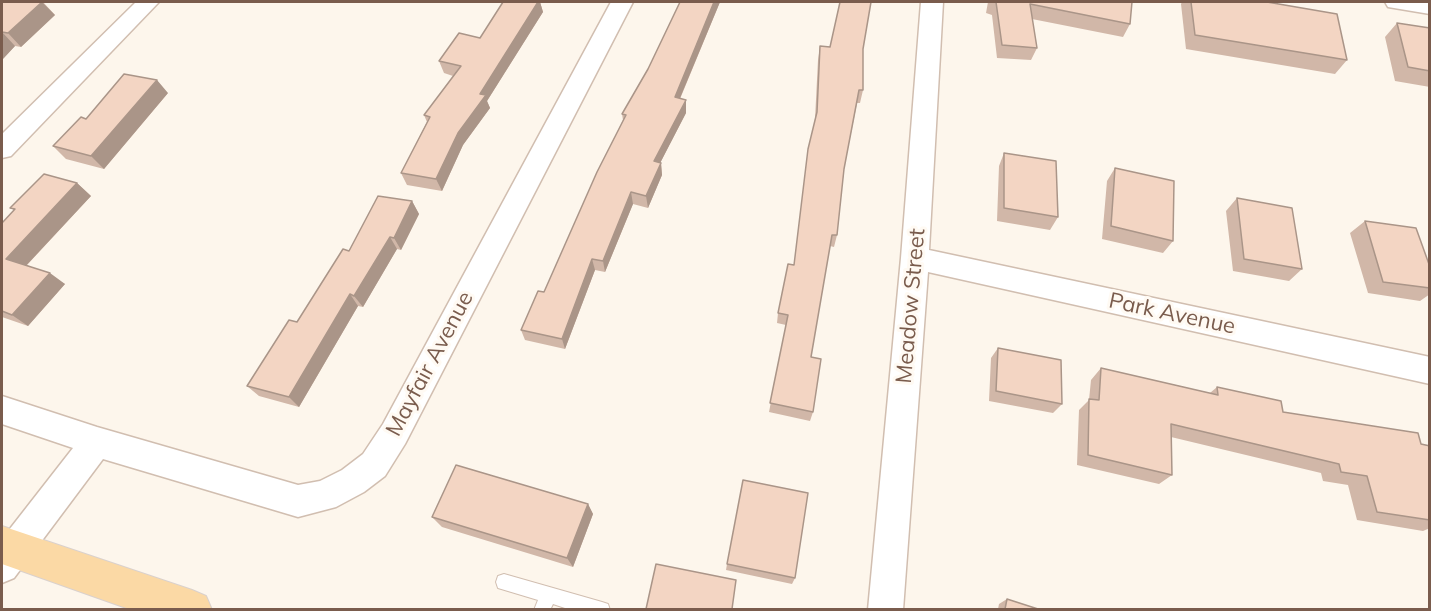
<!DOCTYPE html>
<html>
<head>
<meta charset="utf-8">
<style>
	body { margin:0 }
	#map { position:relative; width:1431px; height:611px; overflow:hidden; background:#fdf6ec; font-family:Mulish,sans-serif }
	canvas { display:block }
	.frame { position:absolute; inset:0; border:3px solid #7a5c4d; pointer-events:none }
</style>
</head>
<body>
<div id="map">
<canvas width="1431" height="611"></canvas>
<div class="frame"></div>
</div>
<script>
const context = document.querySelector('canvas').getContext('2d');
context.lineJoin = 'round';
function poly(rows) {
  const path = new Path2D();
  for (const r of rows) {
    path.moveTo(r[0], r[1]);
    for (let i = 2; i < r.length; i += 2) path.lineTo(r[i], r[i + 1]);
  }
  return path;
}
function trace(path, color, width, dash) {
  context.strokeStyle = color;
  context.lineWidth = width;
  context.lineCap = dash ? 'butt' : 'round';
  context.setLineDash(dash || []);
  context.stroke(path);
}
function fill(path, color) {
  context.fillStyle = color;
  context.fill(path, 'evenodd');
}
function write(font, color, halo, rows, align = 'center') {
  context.font = font + ' Mulish,sans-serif';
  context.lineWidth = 6;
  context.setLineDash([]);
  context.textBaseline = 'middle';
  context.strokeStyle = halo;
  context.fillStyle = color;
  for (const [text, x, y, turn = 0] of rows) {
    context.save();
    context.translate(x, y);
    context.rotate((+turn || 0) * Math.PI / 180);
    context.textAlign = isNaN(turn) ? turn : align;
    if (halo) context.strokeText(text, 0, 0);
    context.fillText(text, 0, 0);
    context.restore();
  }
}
const service = poly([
	[504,574,602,602,608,604,610,610,571,610,553,604,550,610,534,610,538,600,498,588,496,582,498,576,504,574]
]);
const minor = poly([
	[136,2,159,2,11,156,2,158,2,134,136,2],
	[611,2,633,2,405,444,385,476,364,492,336,507,298,517,103,459,14,578,2,583,2,539,73,448,2,424,2,396,97,427,298,485,320,481,342,470,363,454,383,424,611,2],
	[921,2,943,2,929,250,1430,357,1430,384,928,272,903,610,868,610,901,258,921,2],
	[1385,2,1430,2,1430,14,1388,7,1385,2]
]);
const primary = poly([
	[2,526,192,590,206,596,212,610,132,610,2,564,2,526]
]);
const wall = poly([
	[2,2,43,2,55,15,21,47,15,46,2,60],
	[503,2,540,2,543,12,487,101,490,108,463,145,442,191,407,185,401,173,427,122,424,115,453,76,444,73,439,61,480,38],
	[679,2,720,2,680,99,686,113,660,163,661,163,662,175,648,208,633,204,605,272,595,270,565,349,525,340,521,330,544,292,623,120,622,114,648,69,679,4],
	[988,2,1132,2,1130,24,1123,37,1032,19,1037,48,1031,60,997,58,992,15,986,13],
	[1182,2,1267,2,1347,60,1335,74,1186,49,1181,4],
	[1397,23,1430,28,1430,87,1395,81,1385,37],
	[820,46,863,49,863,90,860,103,857,103,844,169,837,235,834,247,830,246,811,357,813,412,810,421,769,412,786,325,777,323,778,313,794,265,815,119,818,60],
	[168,93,104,169,66,159,53,146,86,119],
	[1004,153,1058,217,1050,230,997,221,999,166],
	[1115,168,1173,241,1163,253,1102,239,1107,181],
	[77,183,91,196,27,265,65,284,28,326,2,317,2,223,14,210,10,208],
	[1237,198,1302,269,1289,281,1233,271,1226,211],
	[412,201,419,214,401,250,397,249,363,307,358,306,299,407,259,396,247,386,297,322,349,251],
	[1365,221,1430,267,1430,294,1420,301,1368,293,1350,233],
	[998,348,1062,404,1053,413,989,401,991,358],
	[1101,368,1210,393,1217,387,1283,412,1430,446,1430,528,1423,531,1357,520,1348,485,1323,481,1321,473,1171,437,1172,475,1159,484,1077,465,1079,410,1089,400,1091,380],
	[588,504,593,514,573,567,442,527,432,517],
	[727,564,795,578,792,584,726,570],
	[1007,599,1038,609,998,609,999,604]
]);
const shadedWall = poly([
	[42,2,55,15,21,47,8,33],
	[538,2,540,2,543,12,487,101,490,108,463,145,442,191,436,179,458,133,480,94],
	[714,2,720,2,675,110,675,97],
	[2,32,15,46,2,60],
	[157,80,168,93,104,169,91,156],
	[686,100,686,113,655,173,654,161],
	[661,163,662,175,648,208,646,196],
	[77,183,91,196,22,270,6,259],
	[631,192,633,204,605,272,603,261],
	[412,201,419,214,401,250,394,238],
	[390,237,397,249,363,307,354,296],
	[592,259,595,270,565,349,562,339],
	[50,273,65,284,28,326,12,315],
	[350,294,358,306,299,407,289,397],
	[588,504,593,514,573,567,567,558]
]);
const building = poly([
	[2,2,42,2,8,33,2,32,2,2],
	[503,2,538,2,480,94,486,95,458,133,436,179,401,173,430,117,424,115,461,66,439,61,459,33,480,38,503,2],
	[680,2,714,2,675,97,686,100,654,161,661,163,646,196,631,192,603,261,592,259,562,339,521,330,538,291,544,292,597,172,626,115,622,114,648,69,680,2],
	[840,2,871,2,863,49,863,90,859,90,844,169,837,235,832,235,811,357,821,359,813,412,770,403,788,315,778,313,788,264,794,265,808,149,817,112,820,46,830,47,840,2],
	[996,2,1132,2,1130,24,1030,4,1037,48,1002,45,996,2],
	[1191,2,1267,2,1337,14,1347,60,1195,35,1191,2],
	[1397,23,1430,28,1430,71,1408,67,1397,23],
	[124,74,157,80,91,156,53,146,81,117,86,119,124,74],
	[1004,153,1056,161,1058,217,1004,208,1004,153],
	[1115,168,1174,181,1173,241,1111,226,1115,168],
	[44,174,77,183,6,259,50,273,12,315,2,311,2,223,15,209,10,208,44,174],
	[378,196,412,201,394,238,390,237,354,296,350,294,289,397,247,386,289,320,297,322,343,249,349,251,378,196],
	[1237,198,1292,208,1302,269,1244,259,1237,198],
	[1365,221,1416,228,1430,267,1430,288,1383,282,1365,221],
	[998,348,1061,360,1062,404,996,391,998,348],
	[1101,368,1218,395,1217,387,1281,401,1283,412,1418,433,1421,444,1430,446,1430,520,1377,512,1367,476,1341,472,1339,464,1171,424,1172,475,1088,455,1089,399,1099,400,1101,368],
	[456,465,588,504,567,558,432,517,456,465],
	[743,480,808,493,795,578,727,564,743,480],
	[656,564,736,580,732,609,646,609,656,564],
	[1007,599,1038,609,1005,609,1007,599]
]);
const streetNames = [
	["Meadow Street",911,306,-85],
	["Park Avenue",1172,314,12],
	["Mayfair Avenue",430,364,-62]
];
trace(service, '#d1beb0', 2);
trace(minor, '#d1beb0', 3);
trace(primary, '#dad1cd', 2);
fill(service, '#fff');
fill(minor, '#fff');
fill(primary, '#fbd9a5');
fill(wall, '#d1b7a8');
fill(shadedWall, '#aa9588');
fill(building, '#f3d5c3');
trace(building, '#aa9588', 1.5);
write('22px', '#7a5c4d', '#fffaf3', streetNames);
</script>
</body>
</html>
